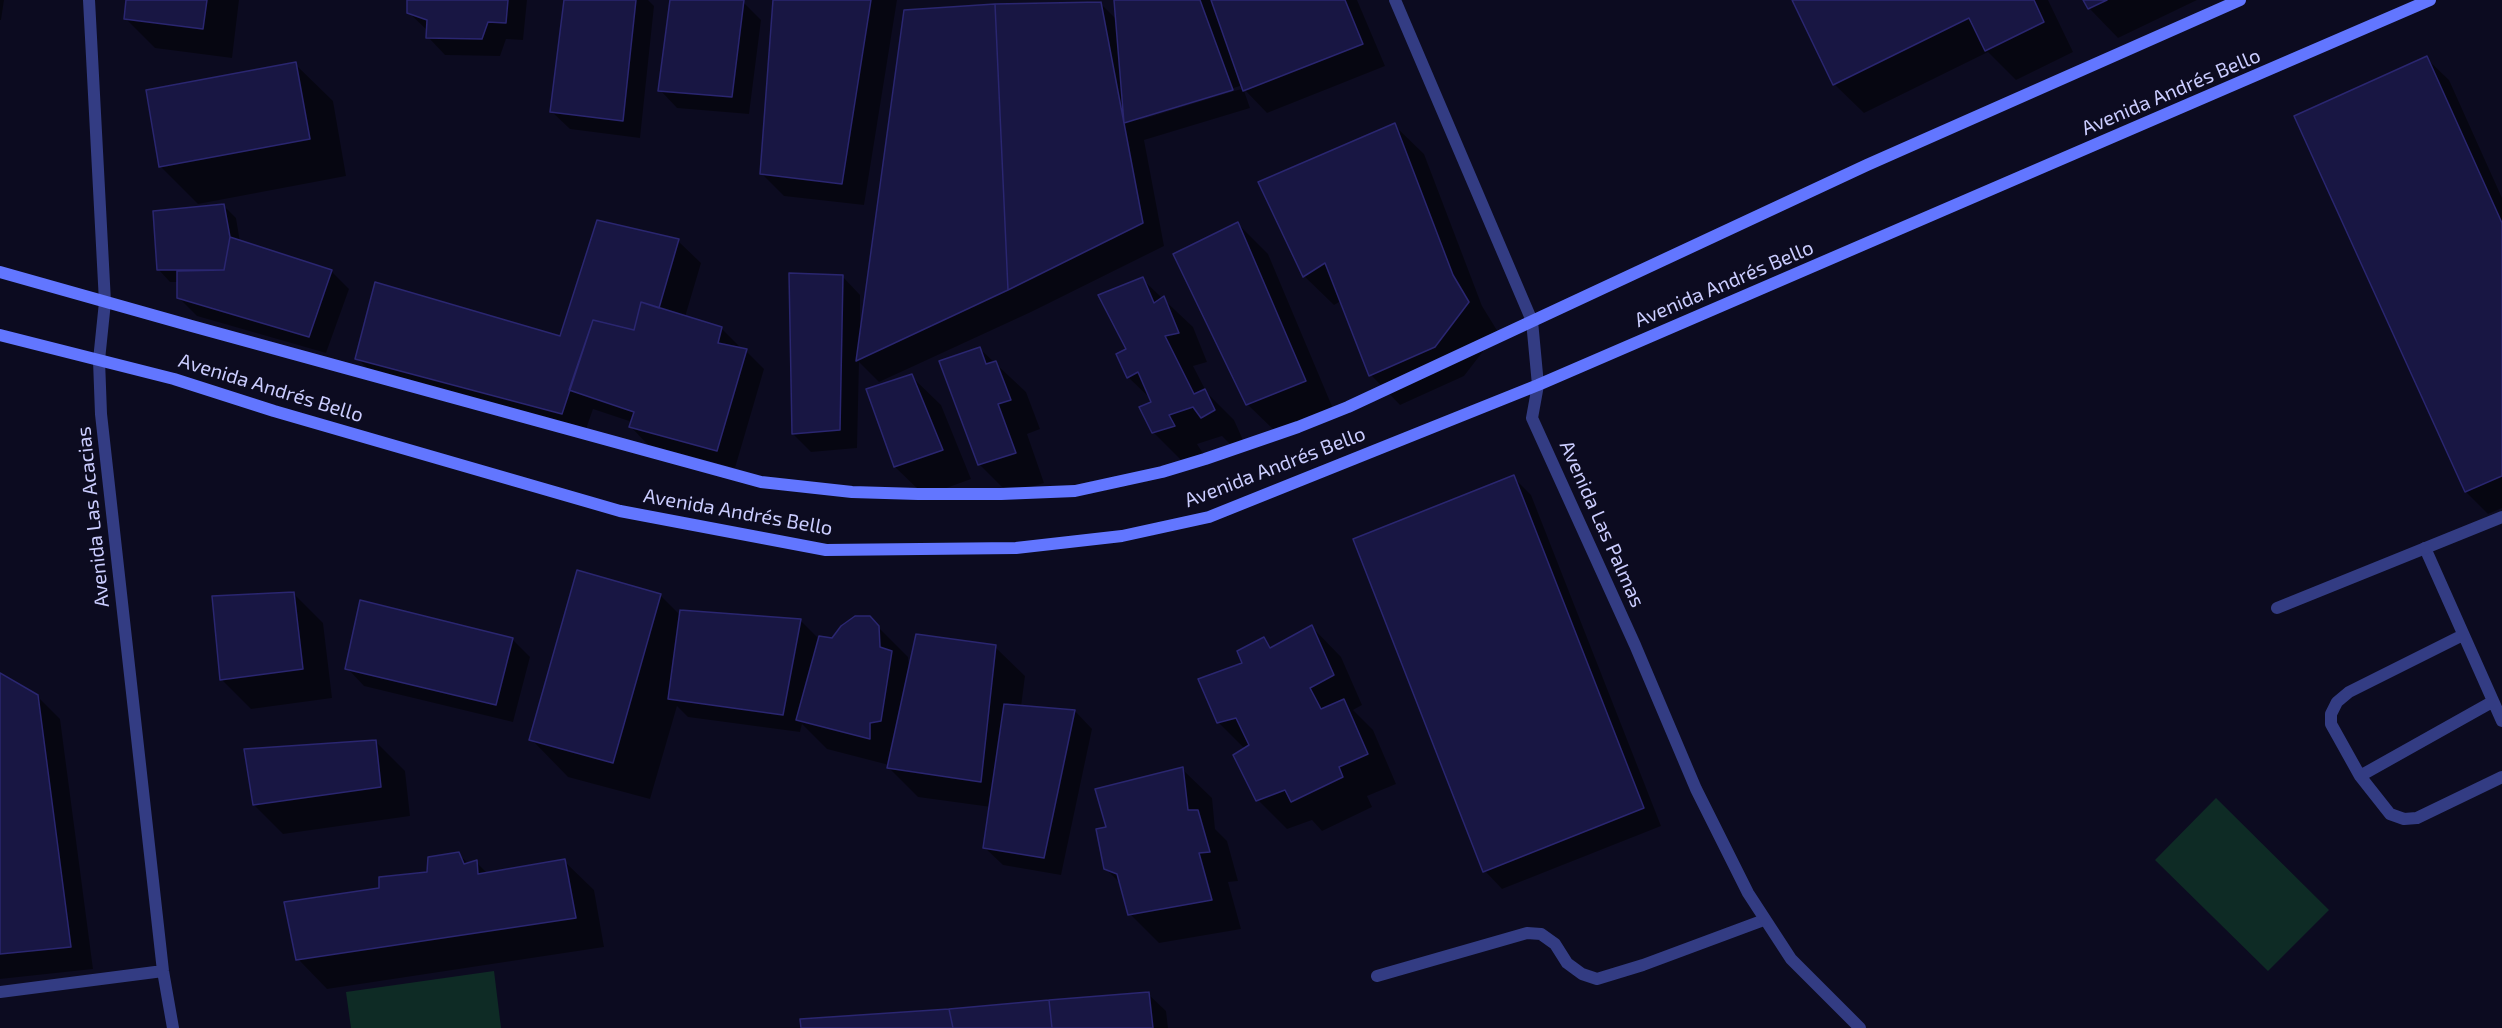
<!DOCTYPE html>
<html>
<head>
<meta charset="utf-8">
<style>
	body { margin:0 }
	canvas { display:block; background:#0c0b20 }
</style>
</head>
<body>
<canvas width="2502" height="1028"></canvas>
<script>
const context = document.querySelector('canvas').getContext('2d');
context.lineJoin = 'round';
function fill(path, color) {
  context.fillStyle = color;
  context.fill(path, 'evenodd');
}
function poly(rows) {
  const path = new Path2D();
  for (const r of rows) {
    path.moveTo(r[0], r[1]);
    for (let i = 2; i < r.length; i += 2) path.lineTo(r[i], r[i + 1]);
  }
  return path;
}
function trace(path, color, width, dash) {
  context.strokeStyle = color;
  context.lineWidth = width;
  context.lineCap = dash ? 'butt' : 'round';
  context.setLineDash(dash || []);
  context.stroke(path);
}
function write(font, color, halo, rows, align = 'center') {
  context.font = font + ' "Exo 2",sans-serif';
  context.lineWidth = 4.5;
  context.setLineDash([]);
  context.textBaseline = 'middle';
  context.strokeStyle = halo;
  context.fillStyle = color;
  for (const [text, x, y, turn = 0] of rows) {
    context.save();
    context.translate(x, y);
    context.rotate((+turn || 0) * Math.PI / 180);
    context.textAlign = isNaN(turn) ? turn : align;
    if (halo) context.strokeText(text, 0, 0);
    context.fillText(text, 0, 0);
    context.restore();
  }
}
const green = poly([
	[2216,798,2329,910,2268,971,2155,860],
	[494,971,501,1028,351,1028,346,992]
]);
const shadow = poly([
	[0,0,4,0,1,20,0,20],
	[128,0,239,0,232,58,155,48,126,19],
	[409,0,527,0,523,40,506,39,500,56,445,55,428,37,428,31,408,12],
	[565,0,648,0,654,6,640,138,570,129,552,112],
	[672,0,743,2,761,20,749,114,677,108,660,90],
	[775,0,897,0,864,205,784,196,761,173],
	[1115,0,1357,0,1385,66,1267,113,1243,88,1250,108,1144,140,1164,246,1031,312,879,382,859,362,857,448,811,452,793,434,843,277,860,295,860,328,862,328,1100,3,1117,20],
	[1240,86,1241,89,1140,120,1140,117],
	[1793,0,2048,0,2073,52,2016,80,1988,52,1864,113,1834,84],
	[2085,0,2197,0,2118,38,2089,8],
	[2426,58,2449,80,2502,198,2502,508,2488,514,2466,492],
	[295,64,333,101,346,176,198,204,161,167],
	[1394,125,1424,154,1482,306,1498,332,1464,376,1400,405,1371,375,1341,301,1334,305,1304,276],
	[224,206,236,218,240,242,331,271,349,289,326,353,197,316,179,298,178,282,170,282,158,269],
	[1238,224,1268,254,1334,411,1277,433,1247,404],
	[678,241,701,263,685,317,721,328,739,346,738,349,746,351,764,369,735,468,648,445,631,427,632,422,593,409,584,435,380,381,357,358,561,338],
	[1142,279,1193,327,1207,362,1193,366,1207,393,1234,420,1243,440,1232,446,1222,436,1197,444,1204,455,1183,462,1153,432,1154,402,1129,378,1118,355,1128,350],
	[979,348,1026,392,1040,429,1027,434,1044,483,1009,494,979,464],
	[911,376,941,405,971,479,925,496,895,467],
	[1513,477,1531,495,1661,826,1502,889,1485,871],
	[293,593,323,623,332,698,251,709,221,679],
	[660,595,681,616,800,620,820,640,833,640,869,618,908,657,909,668,995,647,1025,676,1021,707,1075,711,1092,729,1061,875,1003,865,985,848,991,807,918,797,888,767,889,765,827,749,802,724,800,732,688,717,677,706,650,799,568,777,531,739],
	[1312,627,1341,657,1362,705,1353,710,1373,730,1396,784,1367,796,1372,807,1322,831,1312,820,1287,829,1258,800,1245,749,1218,722,1244,664,1263,639,1272,648],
	[512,639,530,657,513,722,364,686,347,668],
	[0,675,37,696,60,719,93,969,0,979],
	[376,742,405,771,410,816,283,834,254,805],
	[1182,769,1212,798,1215,829,1227,841,1238,881,1228,882,1241,929,1159,943,1130,914,1121,884,1105,868,1108,828],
	[458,854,469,864,476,862,488,874,564,861,594,890,604,947,327,989,298,959,381,890,429,874],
	[1148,994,1166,1011,1168,1028,803,1028]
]);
const building = poly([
	[126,0,207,0,203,29,124,19,126,0],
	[407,0,508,0,506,23,488,22,482,39,426,38,427,20,407,13,407,0],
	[564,0,636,0,623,121,550,112,564,0],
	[670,0,744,0,732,97,658,91,670,0],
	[773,0,871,0,842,184,760,174,773,0],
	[1114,0,1200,0,1233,90,1124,123,1114,0],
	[1211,0,1345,0,1363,44,1243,91,1211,0],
	[1792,0,2034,0,2044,22,1985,51,1969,18,1833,85,1792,0],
	[2083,0,2107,0,2088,9,2083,0],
	[1101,2,1143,223,1008,290,995,4,1101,2],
	[995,4,1008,290,856,361,904,10,995,4],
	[2427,56,2502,223,2502,476,2465,492,2294,116,2427,56],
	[296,62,310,139,159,167,146,90,296,62],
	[1395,123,1453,275,1469,302,1435,347,1369,376,1325,263,1303,277,1258,182,1395,123],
	[224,204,230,237,224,270,157,270,153,211,224,204],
	[597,220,679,239,659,308,641,302,634,330,593,320,562,414,355,359,375,282,560,336,597,220],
	[1238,222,1306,381,1246,405,1173,254,1238,222],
	[230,237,332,270,309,337,177,298,177,271,224,270,230,237],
	[789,273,843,275,840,430,792,434,789,273],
	[1143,277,1154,303,1164,296,1179,333,1165,336,1194,394,1205,389,1215,410,1201,418,1193,407,1169,415,1175,426,1152,433,1139,407,1151,402,1138,372,1127,378,1116,354,1126,349,1098,295,1143,277],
	[641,302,722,327,718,343,747,349,717,451,629,427,634,412,569,390,593,320,634,330,641,302],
	[980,347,986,364,996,361,1011,400,998,404,1016,453,978,465,939,361,980,347],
	[912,374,943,450,894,467,866,389,912,374],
	[1514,475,1644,808,1483,872,1353,539,1514,475],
	[577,570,661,594,613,763,529,740,577,570],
	[294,592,303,669,220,680,212,596,294,592],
	[360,600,513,638,496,705,345,669,360,600],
	[680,610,801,619,783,715,668,699,680,610],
	[855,616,870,616,879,626,880,647,892,651,881,721,870,723,870,739,796,720,819,636,832,638,841,626,855,616],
	[1312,625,1334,675,1310,688,1321,709,1344,699,1368,754,1339,767,1343,777,1291,802,1285,790,1256,801,1233,755,1249,745,1236,718,1217,723,1198,679,1242,663,1237,651,1264,637,1270,648,1312,625],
	[916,634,996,645,981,782,887,768,916,634],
	[0,673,38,695,71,947,0,954,0,673],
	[1004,704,1075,710,1044,858,983,848,1004,704],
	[376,740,381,787,253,805,244,749,376,740],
	[1183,767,1188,810,1198,810,1210,852,1199,853,1212,900,1128,915,1117,874,1104,869,1096,829,1106,827,1095,789,1183,767],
	[459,852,464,864,477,860,478,874,565,859,576,918,296,960,284,902,379,888,379,877,427,872,428,857,459,852],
	[1149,992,1153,1028,1052,1028,1049,1000,1149,992],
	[1049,1000,1052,1028,953,1028,949,1009,1049,1000],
	[949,1009,953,1028,801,1028,800,1019,949,1009]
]);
const lane = poly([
	[2425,548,2502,721],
	[2463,635,2349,692,2337,702,2331,714,2331,724,2360,776,2390,814,2404,819,2417,818,2502,777],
	[2360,776,2492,702],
	[1377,976,1527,933,1541,934,1555,944,1567,963,1582,974,1597,979,1643,965,1764,920]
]);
const street = poly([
	[89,0,105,302,99,360,101,414,163,971,173,1028],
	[1395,0,1532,321,1538,385,1532,418,1635,645,1696,789,1748,893,1791,959,1860,1028],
	[2277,608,2502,517],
	[0,992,163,971]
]);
const secondary = poly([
	[0,272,188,325,761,482,852,492,918,494,1001,494,1075,491,1162,472,1205,459,1298,427,1348,407,1867,165,2240,0],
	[0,335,174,379,274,411,620,511,826,550,1016,548,1122,536,1209,517,1538,385,2430,0]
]);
const streetNames = [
	["Avenida Andrés Bello",2171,92,-23],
	["Avenida Andrés Bello",1724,284,-23],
	["Avenida Andrés Bello",271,388,17],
	["Avenida Andrés Bello",1275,467,-21],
	["Avenida Andrés Bello",738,512,10],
	["Avenida Las Acacias",93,517,-96],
	["Avenida Las Palmas",1602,524,66]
];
fill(green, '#0e2b25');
fill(shadow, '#0007');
fill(building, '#181643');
trace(building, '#2a2670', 1.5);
trace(lane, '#333c83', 12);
trace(street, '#333c83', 12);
trace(secondary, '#6276ff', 12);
write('20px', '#cbcdff', '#0c0b20', streetNames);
</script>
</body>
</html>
